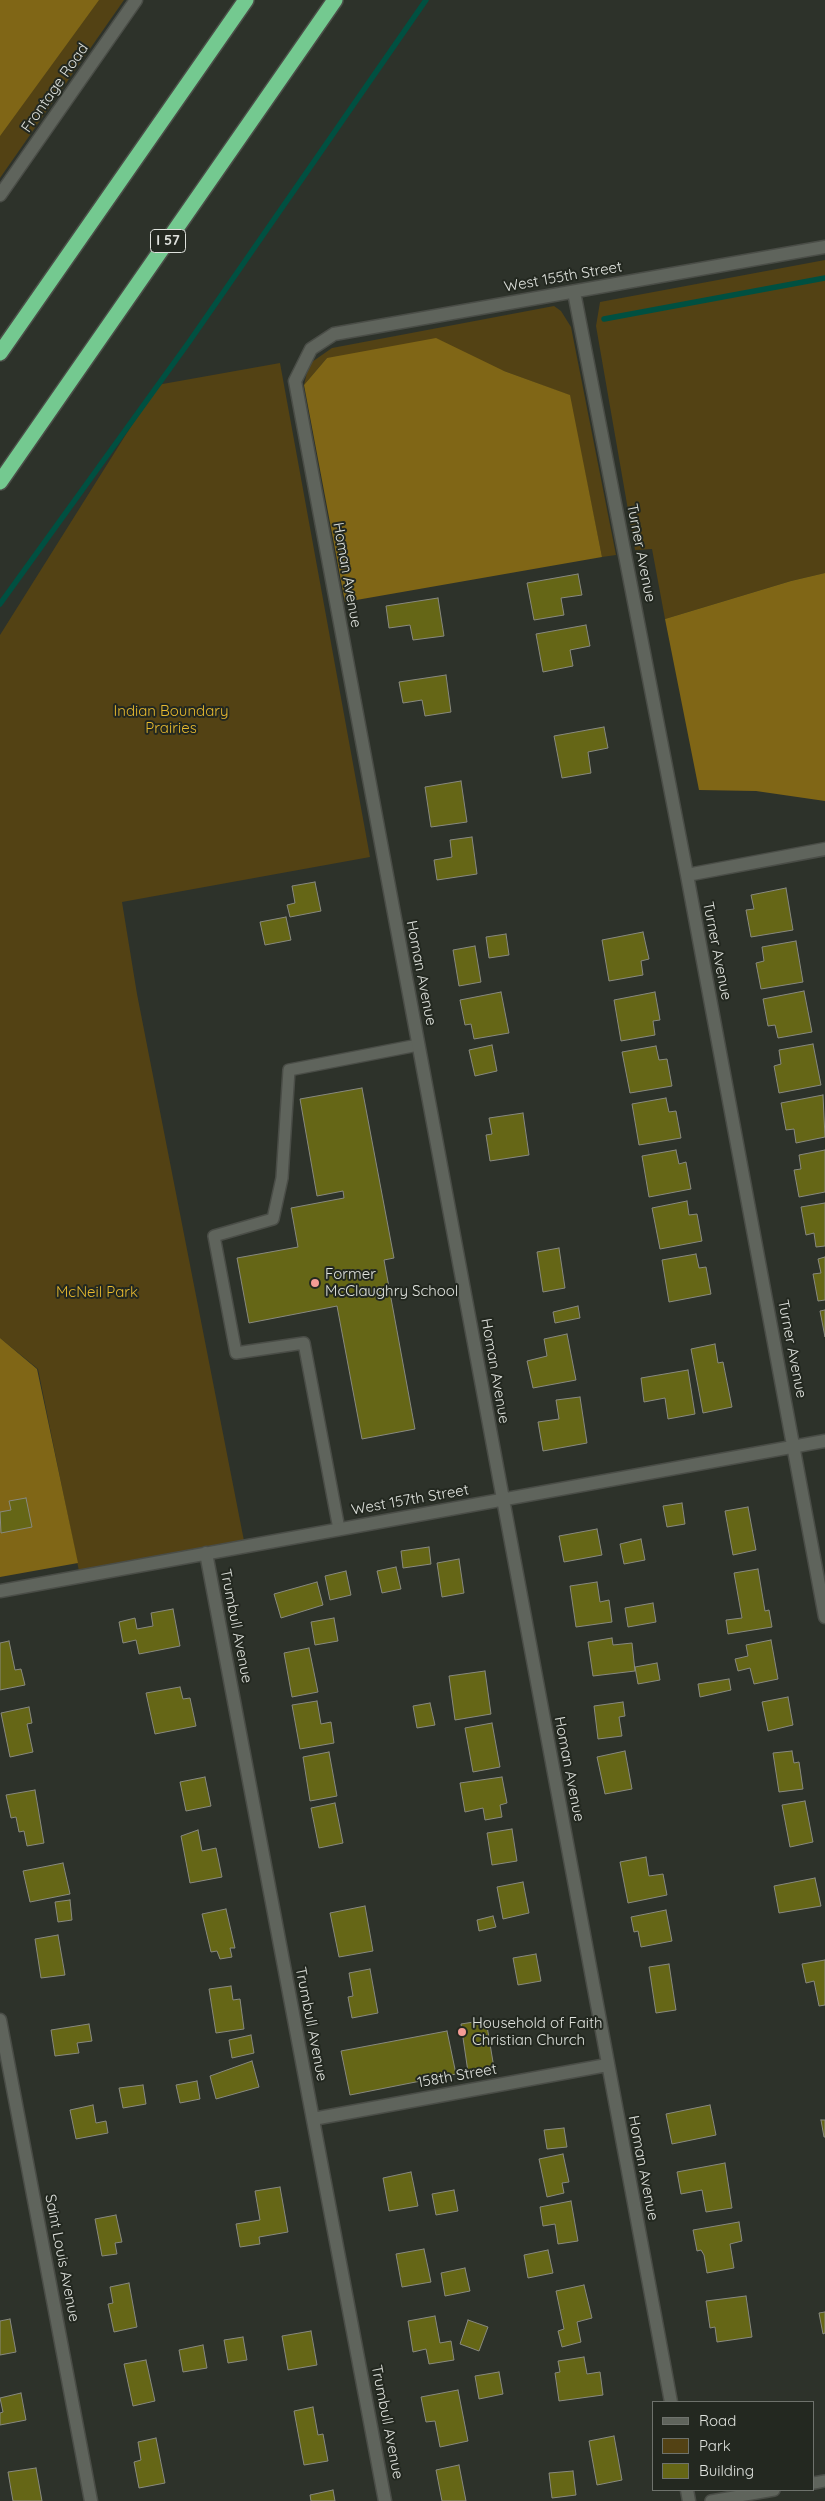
<!DOCTYPE html>
<html>
<head>
<meta charset="utf-8">
<style>
	body { margin:0 }
	#map { position:relative; width:825px; height:2501px; overflow:hidden; background:#2d322a; font-family:Quicksand,sans-serif }
	canvas { display:block }
	.legend { position:absolute; left:652px; top:2401px; width:162px; height:90px; box-sizing:border-box; background:#232820; border:1px solid #6e726c; margin:0; padding:6px 9px; list-style:none; font-size:15px; color:#dfe2dd }
	.legend li { display:flex; align-items:center; gap:10px; height:25px }
	.legend b { width:25px; border:1px solid #6e726c }
</style>
</head>
<body>
<div id="map">
<canvas width="825" height="2501"></canvas>
<ul class="legend">
<li><b style="height:6px;background:#5f645c"></b>Road</li>
<li><b style="height:14px;background:#534214"></b>Park</li>
<li><b style="height:14px;background:#656616"></b>Building</li>
</ul>
</div>
<script>
const context = document.querySelector('canvas').getContext('2d');
context.lineJoin = 'round';
function fill(path, color) {
  context.fillStyle = color;
  context.fill(path, 'evenodd');
}
function poly(rows) {
  const path = new Path2D();
  for (const r of rows) {
    path.moveTo(r[0], r[1]);
    for (let i = 2; i < r.length; i += 2) path.lineTo(r[i], r[i + 1]);
  }
  return path;
}
function trace(path, color, width, dash) {
  context.strokeStyle = color;
  context.lineWidth = width;
  context.lineCap = dash ? 'butt' : 'round';
  context.setLineDash(dash || []);
  context.stroke(path);
}
function write(font, color, halo, rows, align = 'center') {
  context.font = font + ' Quicksand,sans-serif';
  context.lineWidth = 4;
  context.setLineDash([]);
  context.textBaseline = 'middle';
  context.strokeStyle = halo;
  context.fillStyle = color;
  for (const [text, x, y, turn = 0] of rows) {
    context.save();
    context.translate(x, y);
    context.rotate((+turn || 0) * Math.PI / 180);
    context.textAlign = isNaN(turn) ? turn : align;
    if (halo) context.strokeText(text, 0, 0);
    context.fillText(text, 0, 0);
    context.restore();
  }
}
const green = poly([
	[0,0,124,0,0,178],
	[825,260,825,573,791,581,665,619,652,549,635,550,596,326,600,302],
	[554,306,561,311,571,327,616,555,602,557,569,395,504,371,327,358,304,385,309,364,332,348],
	[280,363,370,857,122,902,137,994,245,1546,80,1576,38,1369,0,1338,0,635,157,385]
]);
const forest = poly([
	[0,0,99,0,0,136],
	[436,338,504,371,570,395,602,557,345,602,304,385,327,358],
	[825,573,825,801,756,791,699,790,665,619,791,581],
	[0,1338,37,1369,78,1563,0,1577]
]);
const stream = poly([
	[604,319,825,278],
	[0,604,189,342,426,0]
]);
const building = poly([
	[578,574,582,595,561,598,564,615,534,620,527,583,578,574],
	[438,598,444,636,413,640,410,625,389,628,386,606,438,598],
	[586,625,590,646,570,650,573,666,543,672,536,634,586,625],
	[446,675,451,712,425,716,422,700,403,703,399,682,446,675],
	[604,727,608,748,588,752,591,773,562,778,554,736,604,727],
	[461,781,467,822,431,827,425,787,461,781],
	[472,837,477,874,437,880,434,860,452,857,450,840,472,837],
	[315,882,321,911,290,917,287,905,295,903,292,886,315,882],
	[786,888,793,930,751,937,746,910,754,909,751,895,786,888],
	[286,917,291,940,265,945,260,922,286,917],
	[643,932,649,959,641,961,643,975,609,981,602,940,643,932],
	[506,934,509,955,489,958,486,937,506,934],
	[796,941,803,982,761,989,756,963,764,961,762,947,796,941],
	[475,946,481,982,459,986,453,950,475,946],
	[804,991,812,1032,778,1038,775,1025,768,1026,763,999,804,991],
	[501,992,509,1033,474,1039,471,1024,465,1025,460,1000,501,992],
	[655,992,660,1020,653,1021,655,1035,621,1041,614,1000,655,992],
	[813,1044,821,1085,779,1093,774,1066,781,1064,779,1050,813,1044],
	[492,1045,497,1071,475,1076,469,1050,492,1045],
	[656,1046,659,1060,667,1059,672,1086,630,1093,622,1052,656,1046],
	[362,1088,394,1258,384,1260,415,1429,362,1439,337,1306,249,1323,237,1258,298,1247,291,1208,344,1198,343,1191,317,1196,300,1099,362,1088],
	[823,1095,825,1137,796,1143,794,1129,786,1130,781,1103,823,1095],
	[666,1098,669,1112,676,1111,681,1138,639,1145,632,1104,666,1098],
	[523,1113,529,1155,490,1161,486,1135,492,1134,489,1118,523,1113],
	[676,1150,679,1164,686,1162,691,1189,649,1197,642,1156,676,1150],
	[825,1150,825,1192,799,1197,794,1170,801,1169,799,1155,825,1150],
	[687,1201,689,1215,697,1214,702,1241,660,1249,652,1208,687,1201],
	[825,1203,825,1246,816,1247,814,1233,806,1235,801,1207,825,1203],
	[559,1248,565,1288,543,1292,537,1252,559,1248],
	[696,1254,699,1268,706,1267,711,1294,669,1302,662,1260,696,1254],
	[825,1257,825,1300,818,1301,813,1274,821,1273,818,1259,825,1257],
	[578,1306,580,1318,555,1323,553,1312,578,1306],
	[825,1310,825,1337,820,1311,825,1310],
	[567,1334,576,1380,533,1388,527,1361,547,1356,544,1339,567,1334],
	[715,1344,718,1363,723,1362,732,1407,703,1413,691,1349,715,1344],
	[688,1370,695,1414,668,1419,665,1398,644,1402,641,1378,688,1370],
	[580,1397,587,1443,543,1451,538,1422,559,1419,556,1400,580,1397],
	[26,1498,32,1527,1,1533,0,1512,11,1510,9,1501,26,1498],
	[682,1503,685,1524,667,1527,663,1506,682,1503],
	[748,1507,756,1550,733,1555,725,1511,748,1507],
	[597,1529,602,1555,564,1562,559,1536,597,1529],
	[641,1539,645,1560,624,1564,620,1544,641,1539],
	[429,1547,431,1564,403,1568,401,1551,429,1547],
	[459,1559,464,1593,442,1597,437,1563,459,1559],
	[396,1567,401,1589,382,1593,377,1571,396,1567],
	[758,1569,765,1611,769,1610,772,1627,728,1634,726,1620,742,1618,734,1573,758,1569],
	[346,1571,351,1595,330,1600,325,1576,346,1571],
	[317,1582,323,1605,281,1618,274,1594,317,1582],
	[597,1582,600,1602,609,1600,612,1622,576,1627,570,1586,597,1582],
	[653,1603,656,1622,628,1627,625,1608,653,1603],
	[173,1609,180,1646,139,1654,136,1640,123,1643,119,1622,135,1618,137,1629,153,1626,151,1613,173,1609],
	[334,1618,338,1641,315,1645,311,1622,334,1618],
	[612,1638,613,1645,632,1643,635,1671,593,1676,588,1642,612,1638],
	[771,1640,778,1679,754,1684,750,1668,738,1671,735,1659,748,1656,746,1645,771,1640],
	[9,1641,15,1670,21,1669,25,1685,0,1690,0,1643,9,1641],
	[309,1648,318,1692,292,1697,284,1653,309,1648],
	[657,1663,660,1680,638,1684,635,1667,657,1663],
	[485,1671,491,1714,455,1720,449,1676,485,1671],
	[729,1679,731,1690,700,1697,698,1684,729,1679],
	[180,1687,183,1699,190,1698,196,1726,155,1734,146,1693,180,1687],
	[788,1697,793,1725,768,1731,762,1702,788,1697],
	[317,1701,321,1724,331,1722,334,1743,300,1749,292,1705,317,1701],
	[623,1702,625,1716,619,1717,622,1736,598,1739,594,1706,623,1702],
	[430,1703,435,1725,417,1728,413,1706,430,1703],
	[29,1707,32,1723,27,1724,33,1752,10,1757,1,1713,29,1707],
	[492,1723,500,1767,473,1772,465,1728,492,1723],
	[625,1751,632,1789,605,1794,597,1757,625,1751],
	[792,1751,794,1763,799,1762,803,1789,779,1792,773,1753,792,1751],
	[329,1752,337,1796,310,1801,303,1757,329,1752],
	[205,1777,211,1806,186,1811,180,1782,205,1777],
	[502,1777,507,1803,500,1805,502,1817,485,1820,483,1808,465,1812,460,1783,502,1777],
	[35,1790,44,1843,27,1846,24,1831,19,1832,16,1817,11,1818,6,1795,35,1790],
	[805,1801,813,1842,790,1847,782,1805,805,1801],
	[335,1803,343,1843,319,1848,311,1808,335,1803],
	[512,1829,517,1861,492,1865,487,1833,512,1829],
	[198,1830,202,1851,216,1848,222,1877,190,1883,181,1836,198,1830],
	[646,1857,649,1876,663,1874,667,1895,628,1903,620,1862,646,1857],
	[63,1863,70,1894,30,1902,23,1871,63,1863],
	[815,1878,821,1906,779,1913,774,1886,815,1878],
	[523,1882,529,1913,503,1919,497,1887,523,1882],
	[70,1900,72,1920,58,1922,55,1902,70,1900],
	[365,1906,373,1951,339,1957,330,1913,365,1906],
	[226,1909,235,1948,230,1948,232,1957,220,1959,217,1951,211,1952,202,1914,226,1909],
	[666,1910,672,1941,641,1947,638,1931,634,1932,631,1917,666,1910],
	[493,1916,496,1927,479,1931,477,1920,493,1916],
	[58,1935,65,1975,41,1978,35,1939,58,1935],
	[536,1954,541,1981,518,1985,513,1958,536,1954],
	[825,1960,825,2005,819,2006,814,1981,806,1983,802,1964,825,1960],
	[669,1964,676,2010,656,2013,649,1967,669,1964],
	[370,1969,378,2013,352,2018,348,1997,353,1996,349,1973,370,1969],
	[231,1986,233,2000,240,1999,244,2029,216,2033,209,1989,231,1986],
	[486,2020,494,2068,468,2072,461,2024,486,2020],
	[89,2024,92,2041,77,2043,79,2053,55,2056,51,2030,89,2024],
	[447,2031,456,2074,350,2095,341,2051,447,2031],
	[251,2035,254,2053,232,2058,229,2040,251,2035],
	[252,2061,259,2087,216,2099,210,2076,252,2061],
	[197,2081,200,2099,180,2103,176,2085,197,2081],
	[143,2085,146,2104,123,2108,119,2088,143,2085],
	[93,2105,96,2123,106,2121,108,2133,76,2139,70,2110,93,2105],
	[710,2105,716,2135,672,2144,666,2114,710,2105],
	[821,2120,825,2120,825,2137,824,2137,821,2120],
	[564,2128,567,2147,547,2149,544,2130,564,2128],
	[563,2154,569,2182,562,2183,564,2193,547,2197,539,2159,563,2154],
	[725,2163,732,2208,706,2212,702,2190,681,2194,677,2172,725,2163],
	[411,2172,418,2206,389,2211,383,2178,411,2172],
	[280,2187,288,2232,259,2237,260,2244,240,2247,236,2224,260,2220,255,2191,280,2187],
	[454,2190,458,2211,436,2215,432,2194,454,2190],
	[571,2201,578,2241,558,2244,555,2224,543,2226,540,2207,571,2201],
	[116,2215,122,2242,115,2243,117,2254,102,2256,95,2219,116,2215],
	[739,2222,742,2241,730,2244,734,2268,707,2273,704,2255,701,2250,697,2251,693,2230,739,2222],
	[424,2249,431,2282,402,2287,396,2254,424,2249],
	[548,2250,553,2273,528,2278,524,2255,548,2250],
	[465,2268,470,2291,445,2296,441,2273,465,2268],
	[129,2283,137,2327,114,2332,108,2304,113,2303,110,2287,129,2283],
	[584,2285,592,2318,577,2322,581,2342,562,2347,558,2331,564,2329,556,2291,584,2285],
	[746,2296,752,2337,717,2342,715,2327,710,2328,706,2301,746,2296],
	[825,2312,825,2333,823,2334,819,2313,825,2312],
	[435,2316,440,2343,451,2341,454,2360,429,2364,426,2349,413,2352,408,2321,435,2316],
	[10,2319,16,2352,0,2355,0,2321,10,2319],
	[468,2320,488,2327,479,2351,460,2344,468,2320],
	[311,2331,317,2365,288,2370,282,2336,311,2331],
	[243,2337,247,2360,228,2363,224,2340,243,2337],
	[203,2345,207,2368,183,2372,179,2350,203,2345],
	[584,2357,587,2374,600,2372,603,2395,559,2401,555,2373,560,2372,558,2361,584,2357],
	[146,2360,155,2401,133,2406,124,2364,146,2360],
	[499,2372,503,2394,479,2399,475,2376,499,2372],
	[458,2390,468,2441,440,2447,435,2421,426,2422,421,2397,458,2390],
	[21,2393,26,2420,0,2425,0,2413,3,2412,0,2398,21,2393],
	[313,2407,318,2435,323,2434,328,2461,304,2465,294,2411,313,2407],
	[614,2436,622,2480,597,2485,589,2441,614,2436],
	[156,2438,165,2483,139,2488,134,2462,141,2460,138,2442,156,2438],
	[459,2465,466,2501,442,2501,436,2470,459,2465],
	[36,2468,42,2501,13,2501,8,2472,36,2468],
	[573,2471,576,2495,552,2498,549,2473,573,2471],
	[333,2490,335,2501,311,2501,310,2495,333,2490]
]);
const service = poly([
	[339,1529,304,1343,236,1353,214,1236,273,1219,282,1178,289,1070,418,1045],
	[814,2483,825,2481],
	[711,2501,774,2490]
]);
const minor = poly([
	[0,195,136,0],
	[574,292,687,875,825,1617],
	[687,875,825,849],
	[206,1553,385,2501],
	[0,1591,825,1441],
	[0,2020,91,2501],
	[313,2119,607,2065],
	[671,2402,295,381,311,349,334,334,825,247],
	[687,2490,689,2501]
]);
const motorway = poly([
	[0,353,246,0],
	[0,482,335,0]
]);
const markers = [
	[315,1283,5,"#f59c95"],
	[462,2032,5,"#f59c95"]
];
const shields = [
	[168,241,35]
];
const shieldNames = [
	["I 57",168,241]
];
const streetNames = [
	["Frontage Road",55,88,-55],
	["West 155th Street",563,277,-10],
	["Turner Avenue",641,553,79],
	["Homan Avenue",347,575,80],
	["Turner Avenue",717,951,79],
	["Homan Avenue",421,973,79],
	["Turner Avenue",792,1349,79],
	["Homan Avenue",495,1371,80],
	["West 157th Street",410,1500,-10],
	["Trumbull Avenue",236,1626,79],
	["Homan Avenue",569,1769,79],
	["Trumbull Avenue",311,2024,79],
	["158th Street",457,2076,-10],
	["Homan Avenue",643,2168,79],
	["Saint Louis Avenue",62,2258,79],
	["Trumbull Avenue",387,2422,79]
];
const parkNames = [
	["Indian Boundary",171,711],
	["Prairies",171,728],
	["McNeil Park",97,1292]
];
const poiNames = [
	["Former",325,1274],
	["McClaughry School",325,1291],
	["Household of Faith",472,2023],
	["Christian Church",472,2040]
];
fill(green, '#534214');
fill(forest, '#806616');
trace(stream, '#005041', 5.5);
fill(building, '#656616');
trace(building, '#88897f', 1);
trace(service, '#4a4d47', 14);
trace(minor, '#4a4d47', 15);
trace(motorway, '#4a4d47', 18);
trace(service, '#5f645c', 11);
trace(minor, '#5f645c', 12);
trace(motorway, '#74c990', 15);
for (const [x, y, r, color] of markers) {
  const dot = new Path2D();
  dot.arc(x, y, r, 0, 2 * Math.PI);
  context.fillStyle = color;
  context.fill(dot);
  trace(dot, '#232820', 2);
}
for (const [x, y, w] of shields) {
  const box = new Path2D();
  box.roundRect(x - w / 2, y - 11.5, w, 23, 4);
  context.fillStyle = '#232820';
  context.fill(box);
  trace(box, '#dfe2dd', 1);
}
write('bold 14px', '#dfe2dd', null, shieldNames);
write('15px', '#dfe2dd', '#232820', streetNames);
write('15px', '#e8ba2f', '#232820', parkNames);
write('15px', '#dfe2dd', '#232820', poiNames, 'left');
</script>
</body>
</html>
